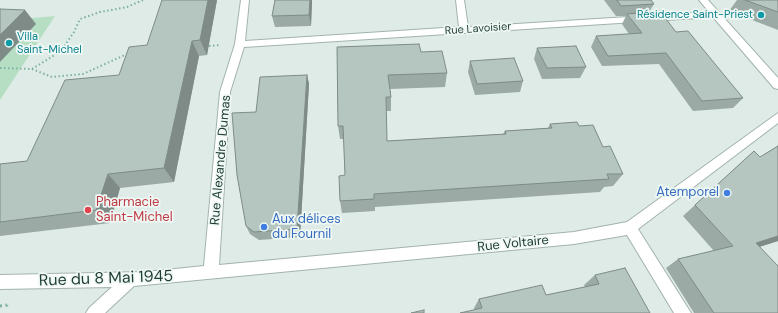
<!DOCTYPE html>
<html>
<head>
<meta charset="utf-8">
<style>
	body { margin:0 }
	canvas { display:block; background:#dfebe6 }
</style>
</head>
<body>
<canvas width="778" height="313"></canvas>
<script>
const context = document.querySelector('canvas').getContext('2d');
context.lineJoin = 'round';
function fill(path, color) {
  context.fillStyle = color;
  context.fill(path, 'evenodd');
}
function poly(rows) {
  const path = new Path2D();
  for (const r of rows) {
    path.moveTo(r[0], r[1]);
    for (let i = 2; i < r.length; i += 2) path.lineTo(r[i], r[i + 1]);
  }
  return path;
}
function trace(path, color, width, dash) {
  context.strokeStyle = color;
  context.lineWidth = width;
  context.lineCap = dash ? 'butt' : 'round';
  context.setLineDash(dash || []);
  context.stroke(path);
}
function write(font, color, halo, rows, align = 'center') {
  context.font = font + ' "DM Sans",sans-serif';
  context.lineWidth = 3.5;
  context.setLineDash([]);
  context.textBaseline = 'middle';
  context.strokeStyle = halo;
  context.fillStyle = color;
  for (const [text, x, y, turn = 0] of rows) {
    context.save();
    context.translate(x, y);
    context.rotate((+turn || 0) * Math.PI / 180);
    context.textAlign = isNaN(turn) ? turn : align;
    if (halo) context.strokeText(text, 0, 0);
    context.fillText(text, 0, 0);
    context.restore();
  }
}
const green = poly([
	[55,16,0,100,0,21]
]);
const pathFar1 = poly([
	[209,46,220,45],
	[0,68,32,69,52,77,83,74,127,54],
	[32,69,61,51,74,32,80,19,100,12,127,7,143,0]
]);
const path = poly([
	[0,306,7,305,8,303]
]);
const minor = poly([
	[241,0,249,0,245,41,459,27,456,0,464,0,468,27,709,12,699,0,708,0,778,78,778,89,774,88,713,17,244,47,230,92,219,265,574,232,627,222,778,113,778,123,638,229,691,313,674,313,627,235,574,244,134,286,105,313,86,313,89,308,112,287,0,289,0,275,145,272,204,266,220,92,235,44,241,0]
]);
const wall = poly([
	[217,0,207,55,199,56,174,182,120,188,110,223,0,236,0,164,27,161,119,75],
	[275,0,312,0,311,26,275,27,272,16],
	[604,0,651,0,654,4,649,12,676,32,743,98,733,108,693,111,659,64,602,66,591,47,596,36,629,34,622,24,626,16,616,16],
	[737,0,778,0,778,30,729,11],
	[337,47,421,52,447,73,445,87,390,89,391,97,391,111,386,111,387,141,503,134,505,131,548,128,550,124,579,126,603,147,623,174,613,186,604,187,600,192,375,207,375,211,342,213,340,201,345,175,344,139,340,139,338,126],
	[537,48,586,67,580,78,542,79,534,59],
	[470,61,523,81,520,92,475,95,468,72],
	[307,75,309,84,300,237,259,240,250,234,246,226,256,112],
	[778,146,778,241,759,247,778,313,694,313,666,268,678,259,714,251,683,216,754,151,760,157],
	[595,275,650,313,475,310,474,308,479,299,546,295,585,287,584,285]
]);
const shadedWall = poly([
	[208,0,217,0,207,55,200,40],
	[310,0,312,0,312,2,311,26,309,15],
	[25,10,36,24,0,62,0,35],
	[192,41,199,56,174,182,164,168],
	[307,75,309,84,300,237,297,229],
	[108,174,120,188,110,223,96,210],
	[778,236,778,241,740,253,756,243]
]);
const building = poly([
	[162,0,208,0,200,40,192,41,164,168,108,174,96,210,0,222,0,164,27,161,65,80,119,75,129,47,147,45,162,0],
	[275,0,310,0,309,15,272,16,275,0],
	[617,0,651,0,654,4,621,6,617,0],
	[745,0,778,0,778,12,745,0],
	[0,9,25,10,0,35,0,9],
	[660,11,676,32,688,31,743,98,702,101,666,53,608,56,596,36,642,33,627,14,660,11],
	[419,44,421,52,442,51,447,73,388,75,391,97,386,97,387,141,506,134,505,131,552,128,550,124,577,122,579,126,593,125,603,147,610,146,623,174,607,174,609,179,374,194,374,199,340,201,339,176,345,175,343,126,338,126,337,47,419,44],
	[576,46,586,67,547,68,537,48,576,46],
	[514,58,523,81,477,84,470,61,514,58],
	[307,75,297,229,254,232,246,226,237,175,232,113,256,112,260,77,307,75],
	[778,146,778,236,756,243,778,266,778,313,714,313,678,259,733,246,695,205,754,151,760,157,778,146],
	[625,268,650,313,460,313,482,308,479,299,542,285,546,295,599,284,595,275,625,268],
	[424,310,424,313,411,313,424,310]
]);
const markers = [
	[761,15,4,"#0f9aa8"],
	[9,43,4,"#0f9aa8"],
	[727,193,4,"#3f7fe0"],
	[88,210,4,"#e0444e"],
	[264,227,4,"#3f7fe0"]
];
const farCulturenames = [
	["Résidence Saint-Priest",753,15],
	["Villa",17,37,"left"],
	["Saint-Michel",17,50,"left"]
];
const farStreetnames = [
	["Rue Lavoisier",478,29,-4]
];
const streetNames = [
	["Rue Alexandre Dumas",221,160,-85],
	["Rue Voltaire",513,244,-6]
];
const shopNames = [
	["Atemporel",719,193],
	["Aux délices",272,220,"left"],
	["du Fournil",272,235,"left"]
];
const healthNames = [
	["Pharmacie",96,203],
	["Saint-Michel",96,218]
];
const nearStreetnames = [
	["Rue du 8 Mai 1945",106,279,-2]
];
fill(green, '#b6dec2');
trace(minor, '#a2b3ad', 2);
trace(pathFar1, '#7db1a2', 2, [1.5, 2.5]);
trace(path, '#7db1a2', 3, [2, 3.5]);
fill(minor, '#fff');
fill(wall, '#9baaa4');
fill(shadedWall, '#7e8b86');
fill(building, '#b4c6bf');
trace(building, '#7e8b86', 1);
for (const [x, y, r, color] of markers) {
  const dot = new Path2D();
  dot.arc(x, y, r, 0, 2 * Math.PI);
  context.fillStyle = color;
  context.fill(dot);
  trace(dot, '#eff8f4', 1.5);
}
write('11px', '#0d838f', '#eff8f4', farCulturenames, 'right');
write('11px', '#1f3c35', '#eff8f4', farStreetnames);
write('13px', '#1f3c35', '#eff8f4', streetNames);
write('13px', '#366cbe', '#eff8f4', shopNames, 'right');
write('13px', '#be3a42', '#eff8f4', healthNames, 'left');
write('16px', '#1f3c35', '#eff8f4', nearStreetnames);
</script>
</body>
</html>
